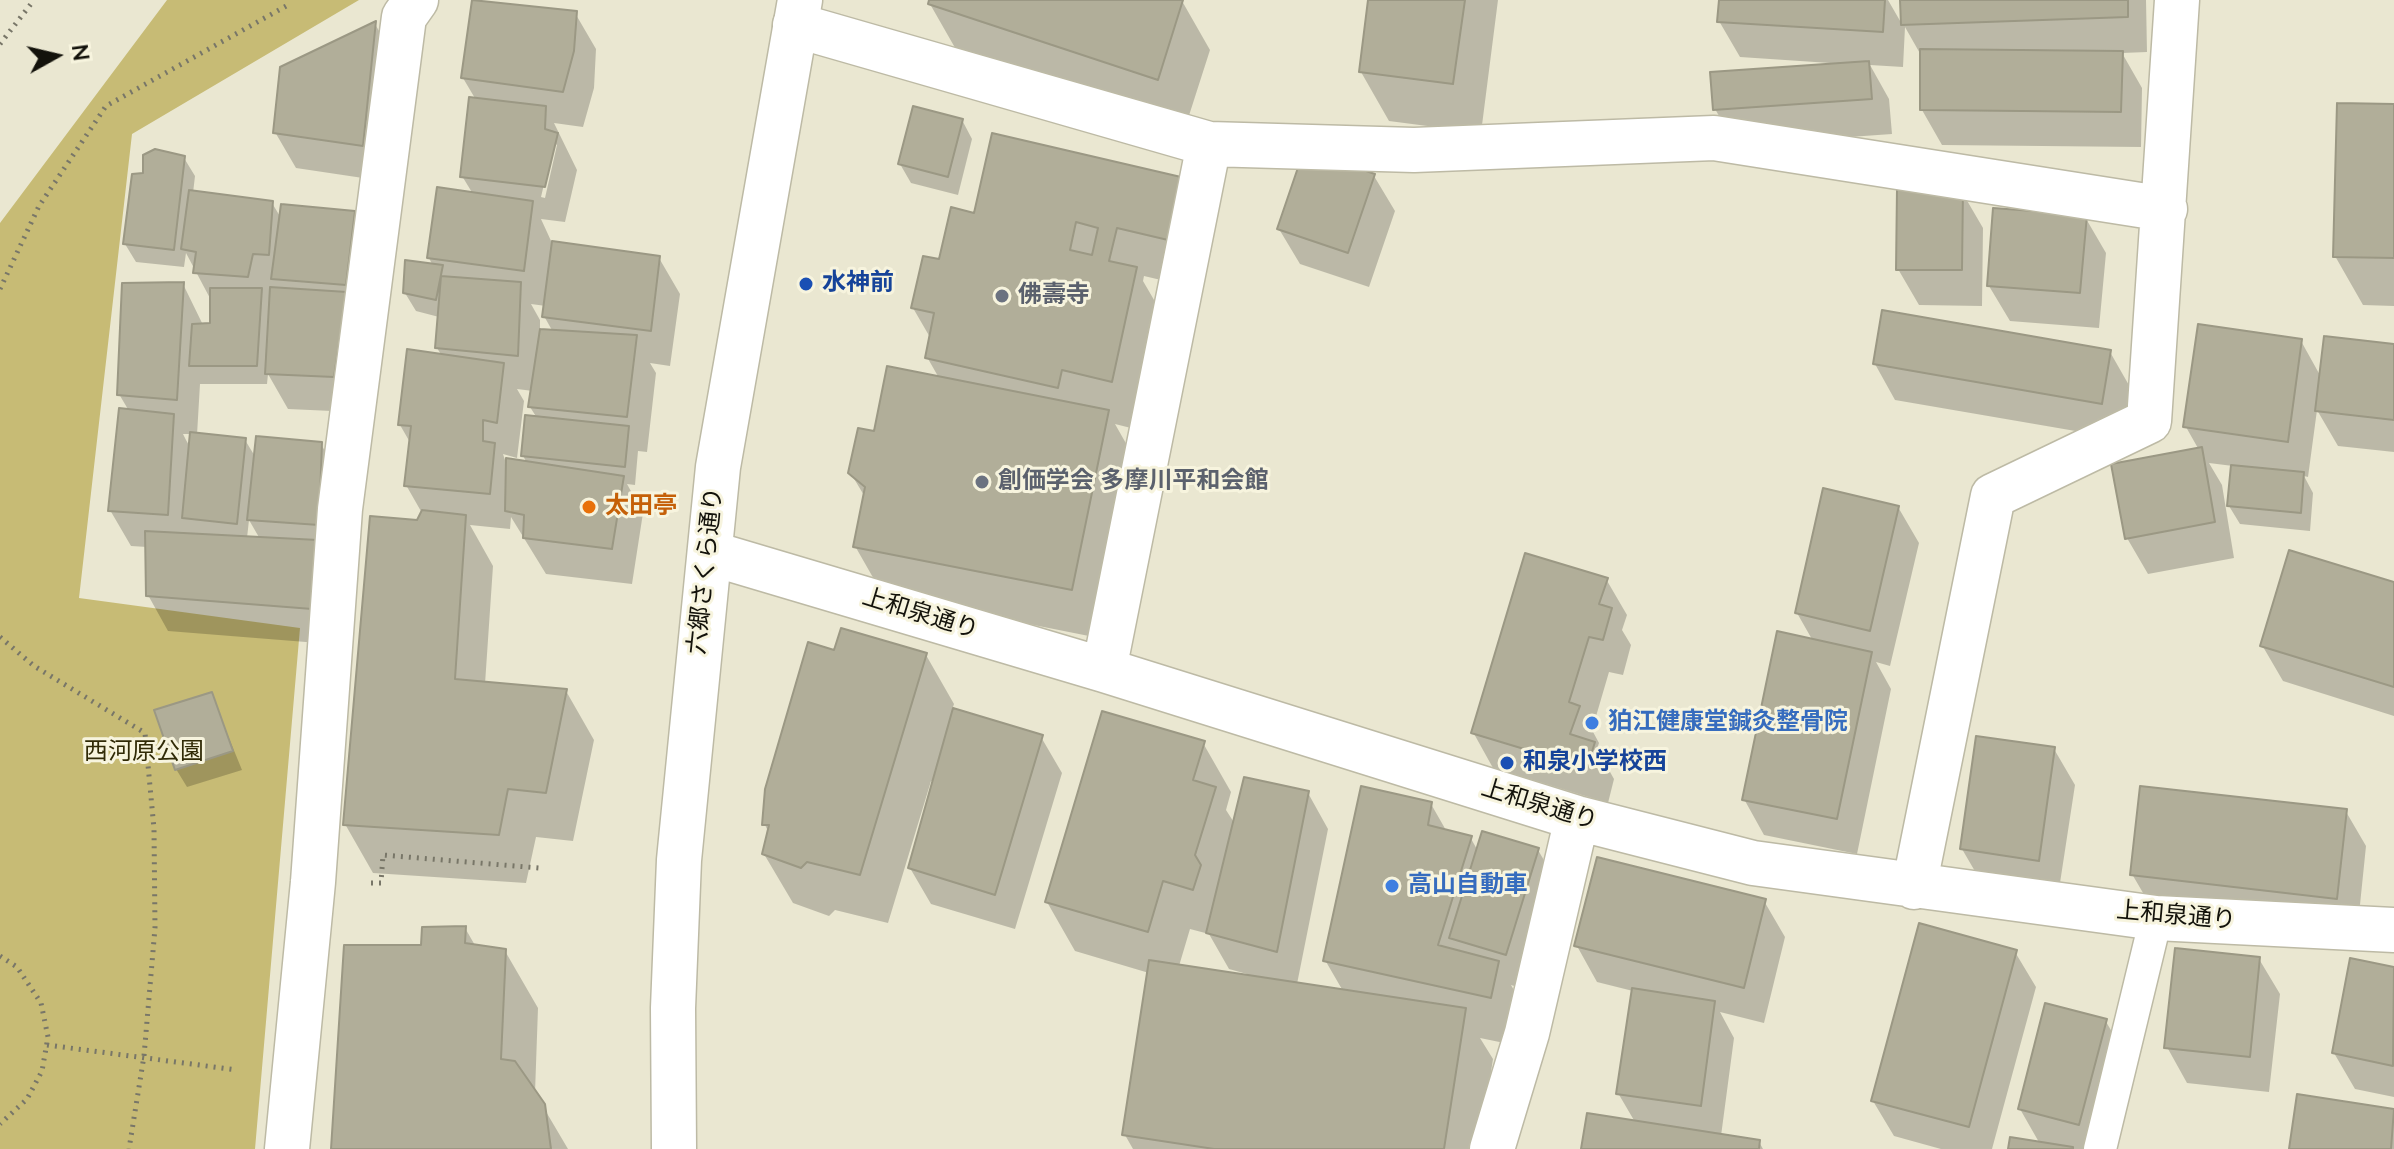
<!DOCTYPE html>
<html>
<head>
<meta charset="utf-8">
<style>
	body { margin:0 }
	#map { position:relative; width:2394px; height:1149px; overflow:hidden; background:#eae7d1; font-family:"Nunito Sans",sans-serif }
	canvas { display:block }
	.north { position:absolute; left:16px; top:16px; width:80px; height:80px; -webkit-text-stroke:6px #f7f4de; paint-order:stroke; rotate:82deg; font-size:22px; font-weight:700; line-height:32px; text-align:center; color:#13120b }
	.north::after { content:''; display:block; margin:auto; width:28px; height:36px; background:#13120b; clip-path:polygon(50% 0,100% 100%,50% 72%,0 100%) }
</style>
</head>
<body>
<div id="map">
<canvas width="2394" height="1149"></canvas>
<div class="north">N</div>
</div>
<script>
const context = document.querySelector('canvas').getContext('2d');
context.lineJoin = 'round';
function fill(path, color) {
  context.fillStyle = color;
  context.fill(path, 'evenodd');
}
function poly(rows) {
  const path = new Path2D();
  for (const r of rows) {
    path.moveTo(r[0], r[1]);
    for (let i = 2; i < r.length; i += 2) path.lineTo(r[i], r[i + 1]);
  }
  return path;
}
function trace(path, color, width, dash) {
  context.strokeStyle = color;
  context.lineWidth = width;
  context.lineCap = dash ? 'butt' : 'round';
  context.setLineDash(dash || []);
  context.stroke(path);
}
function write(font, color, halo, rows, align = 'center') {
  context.font = font + ' "Nunito Sans","Noto Sans JP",sans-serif';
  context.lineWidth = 6;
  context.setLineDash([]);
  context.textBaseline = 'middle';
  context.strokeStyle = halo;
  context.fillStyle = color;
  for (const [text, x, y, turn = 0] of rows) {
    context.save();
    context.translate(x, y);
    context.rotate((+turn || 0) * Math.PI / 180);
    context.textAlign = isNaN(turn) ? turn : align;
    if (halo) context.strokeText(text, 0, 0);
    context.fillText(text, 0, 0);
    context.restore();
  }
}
const green = poly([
	[167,0,359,0,132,134,79,598,300,628,255,1149,0,1149,0,223]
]);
const shadow = poly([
	[931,0,1182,1,1210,50,1185,128,958,53,930,4],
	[1370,0,1498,0,1481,133,1389,121,1361,72],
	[1721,0,1888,0,1903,26,1902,0,2146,0,2147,52,2122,53,2142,88,2141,147,1942,145,1922,110,1922,57,1905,27,1903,67,1870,65,1889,99,1892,134,1736,145,1715,109,1830,63,1740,57,1719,21],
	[575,13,596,49,594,88,583,127,554,123,577,170,565,222,541,219,552,243,659,258,680,294,670,366,650,363,656,373,647,452,638,451,635,485,627,484,643,513,632,584,546,574,511,517,510,529,470,525,493,566,485,684,566,691,594,740,573,841,536,837,526,883,373,873,345,824,422,513,406,485,411,444,400,425,442,356,437,348,439,317,416,311,405,293,433,266,429,258,473,194,462,176,476,100,463,78],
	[554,142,557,145,545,198,541,197],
	[531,304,546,306,544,316,553,332,540,331,540,320],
	[517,389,533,391,530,407,537,418,523,456,526,461,508,469,503,454,517,458,524,401],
	[375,24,395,59,383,181,296,168,275,132],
	[2394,106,2394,306,2363,305,2335,256],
	[962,120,972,139,958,195,911,183,900,164],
	[184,158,195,176,193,193,272,203,281,218,354,213,375,249,354,412,288,409,268,374,267,384,200,384,197,435,245,440,256,458,321,444,341,480,331,644,168,631,148,595,147,547,131,546,110,510,129,411,119,394,183,284,203,325,212,325,212,302,186,253,184,267,136,262,125,244,145,174],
	[183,434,191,434,190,447,186,440],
	[249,520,260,539,247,538],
	[1374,176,1395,211,1369,287,1300,264,1279,229],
	[1180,178,1195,288,1144,276,1143,281,1164,317,1139,430,1115,424,1136,461,1099,638,883,595,855,546,865,497,850,472,875,434,939,378,927,357,931,339,913,308,940,261,975,215],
	[1962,192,1983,228,1982,306,1919,305,1898,269],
	[2085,217,2106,253,2099,328,2010,321,1989,286],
	[2301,341,2321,377,2394,346,2394,452,2338,446,2317,410,2308,477,2304,476,2313,493,2310,531,2240,524,2229,506,2233,466,2209,463,2222,485,2234,558,2148,574,2127,538,2199,450,2186,427],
	[2110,352,2130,387,2122,439,1895,400,1875,364],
	[1898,507,1919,543,1890,666,1876,662,1891,689,1857,854,1764,835,1744,799,1813,641,1797,613],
	[1606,579,1627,615,1622,630,1631,645,1623,675,1609,672,1592,730,1599,743,1597,749,1614,779,1608,803,1493,768,1473,732],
	[2394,584,2394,716,2283,681,2262,645],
	[835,652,926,655,954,704,952,710,1041,737,1062,773,1015,929,931,904,910,868,934,782,931,781,888,923,835,910,829,916,793,903,764,854,769,833,765,825],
	[211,694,242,770,187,787,176,769],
	[1203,743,1231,792,1226,810,1235,824,1308,793,1328,829,1297,984,1343,991,1325,960,1431,804,1447,832,1470,837,1478,851,1538,850,1559,886,1527,990,1511,985,1526,1011,1519,1046,1480,1038,1493,1059,1479,1149,1133,1149,1125,1135,1149,973,1075,951,1047,902],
	[1190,929,1209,934,1229,969,1247,974,1247,977,1179,966],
	[2054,749,2075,785,2058,896,1983,885,1962,849],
	[2345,810,2366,846,2357,934,2153,910,2132,874],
	[1764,901,1785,937,1764,1023,1720,1012,1734,1038,1721,1136,1759,1142,1763,1149,1583,1149,1635,1122,1618,1093,1633,991,1597,982,1577,946],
	[465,928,476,947,505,951,538,1008,535,1093,568,1149,333,1149,422,947],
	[2015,952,2036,987,1992,1149,1941,1149,1894,1136,1873,1101],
	[2259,959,2280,994,2269,1092,2187,1083,2167,1047],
	[2351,960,2394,969,2394,1097,2355,1089,2334,1053],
	[2105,1020,2126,1056,2102,1149,2011,1149,2040,1144,2020,1109],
	[2299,1096,2394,1111,2394,1149,2291,1149]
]);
const building = poly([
	[472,0,577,11,574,51,563,92,461,78,472,0],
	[929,0,1183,0,1158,80,928,4,929,0],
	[1368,0,1465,0,1453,84,1359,72,1368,0],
	[1719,0,1885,0,1883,32,1717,22,1719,0],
	[1900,0,2128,0,2128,17,1901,25,1900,0],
	[376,21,363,146,273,133,280,67,376,21],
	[1920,49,2123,51,2121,112,1920,110,1920,49],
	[1869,61,1872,99,1713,110,1710,72,1869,61],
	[469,97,546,106,545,129,558,133,545,187,460,177,469,97],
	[2337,103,2394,104,2394,258,2333,257,2337,103],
	[913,106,963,119,948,177,898,164,913,106],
	[992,133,1181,177,1168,240,1117,228,1109,261,1137,267,1112,382,1062,370,1058,388,925,358,934,313,911,308,923,256,939,259,951,207,974,213,992,133],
	[1076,222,1098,228,1092,255,1070,250,1076,222],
	[155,149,185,156,174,250,123,244,132,174,143,173,143,155,155,149],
	[1304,150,1375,174,1348,253,1277,229,1304,150],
	[437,187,533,201,524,271,427,258,437,187],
	[1897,189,1963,190,1962,270,1896,270,1897,189],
	[189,190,273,201,269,255,253,254,248,277,193,273,196,252,181,249,189,190],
	[281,204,355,211,346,285,271,279,281,204],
	[1993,208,2087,215,2080,293,1987,286,1993,208],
	[552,241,660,256,651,331,542,317,552,241],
	[405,260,443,265,436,300,403,293,405,260],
	[441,276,521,282,518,356,435,348,441,276],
	[184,282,177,400,117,395,122,283,184,282],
	[270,287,347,292,334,377,265,374,270,287],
	[210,288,262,288,257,366,189,366,192,324,210,323,210,288],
	[1882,310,2111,350,2102,404,1873,364,1882,310],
	[2198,324,2302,339,2288,442,2183,427,2198,324],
	[540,329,637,335,627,417,528,407,540,329],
	[2324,336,2394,344,2394,420,2315,411,2324,336],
	[407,349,504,363,497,423,483,420,483,441,495,443,490,494,404,486,411,426,398,425,407,349],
	[887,366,1109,410,1072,590,853,547,865,487,848,473,858,428,874,431,887,366],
	[119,408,174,414,168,515,108,511,119,408],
	[525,415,629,426,625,467,521,456,525,415],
	[190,432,246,438,237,524,182,518,190,432],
	[256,436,322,442,319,525,247,520,256,436],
	[2202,447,2215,522,2125,539,2111,464,2202,447],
	[506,458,624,476,612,549,523,538,524,515,505,511,506,458],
	[2231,465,2304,472,2301,513,2227,506,2231,465],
	[1823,488,1899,506,1870,631,1795,613,1823,488],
	[422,510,466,515,455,679,567,689,546,793,508,789,499,835,343,825,370,516,417,520,422,510],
	[145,531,318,540,312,609,146,596,145,531],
	[2289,550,2394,582,2394,687,2260,646,2289,550],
	[1525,553,1608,578,1599,604,1612,608,1603,640,1589,637,1569,702,1580,706,1570,734,1595,742,1587,768,1471,733,1525,553],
	[841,628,927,653,860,875,807,862,801,868,762,854,769,825,762,825,765,789,808,642,834,650,841,628],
	[1777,631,1872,652,1837,819,1742,800,1777,631],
	[212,692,233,751,175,770,154,710,212,692],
	[953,708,1043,735,995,895,908,868,953,708],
	[1102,711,1205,741,1193,780,1216,787,1195,855,1201,865,1193,890,1163,881,1148,932,1045,902,1102,711],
	[1976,736,2055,747,2039,861,1960,849,1976,736],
	[1244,777,1309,791,1277,952,1206,933,1244,777],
	[1361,786,1432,802,1428,825,1472,836,1438,945,1499,961,1491,998,1323,961,1361,786],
	[2140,786,2347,809,2337,899,2130,875,2140,786],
	[1482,831,1539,848,1506,955,1449,938,1482,831],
	[1597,857,1766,899,1744,988,1574,946,1597,857],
	[1919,923,2017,950,1969,1127,1871,1101,1919,923],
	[466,926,465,943,506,949,501,1059,515,1061,545,1104,551,1149,331,1149,344,945,421,945,422,927,466,926],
	[2175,948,2260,957,2250,1057,2164,1048,2175,948],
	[2350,958,2394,967,2393,1066,2332,1053,2350,958],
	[1149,960,1466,1008,1444,1149,1214,1149,1122,1135,1149,960],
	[1632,988,1715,1001,1701,1106,1616,1094,1632,988],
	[2045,1003,2107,1019,2079,1125,2018,1109,2045,1003],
	[2297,1094,2394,1109,2391,1149,2289,1149,2297,1094],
	[1587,1113,1760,1140,1759,1149,1581,1149,1587,1113],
	[2010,1137,2073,1147,2073,1149,2008,1149,2010,1137]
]);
const path = poly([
	[0,44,34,0],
	[0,289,39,206,106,106,288,5],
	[0,637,34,666,145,733,154,829,155,928,144,1056,129,1149],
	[371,883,381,883,383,855,539,868],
	[0,956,17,967,41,1003,48,1037,42,1071,27,1099,0,1124],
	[47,1045,237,1070]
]);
const service = poly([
	[2100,1149,2156,918]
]);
const minor = poly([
	[795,25,1209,144,1414,150,1714,138,2165,209],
	[710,553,1104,670,1577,818,1753,863,2156,918,2394,930],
	[1104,670,1209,144],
	[1914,887,1993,496,2149,421,2177,0],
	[287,1149,313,882,340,509,404,17,416,0],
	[1492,1149,1527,1033,1577,818]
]);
const secondary = poly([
	[674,1149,673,1008,679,860,718,467,800,0]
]);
const markers = [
	[806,284,8,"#1a4fb4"],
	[1002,296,8,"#6b7280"],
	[982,482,8,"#6b7280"],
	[589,507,8,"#e8710a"],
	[1592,723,8,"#3f7fe0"],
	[1507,763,8,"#1a4fb4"],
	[1392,886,8,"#3f7fe0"]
];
const transitNames = [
	["水神前",822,284],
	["和泉小学校西",1523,763]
];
const worshipNames = [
	["佛壽寺",1018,296],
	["創価学会 多摩川平和会館",998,482]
];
const foodNames = [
	["太田亭",605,507]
];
const streetNames = [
	["六郷さくら通り",707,571,-84],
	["上和泉通り",920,615,17],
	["上和泉通り",1539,806,17],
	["上和泉通り",2176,917,5]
];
const shopNames = [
	["狛江健康堂鍼灸整骨院",1608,723],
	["高山自動車",1408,886]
];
const parkNames = [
	["西河原公園",144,753]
];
fill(green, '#c7bb75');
fill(shadow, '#0003');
fill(building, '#b1ae99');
trace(building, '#9b9884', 2);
trace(service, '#bdbaa5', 35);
trace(minor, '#bdbaa5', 47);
trace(secondary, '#bdbaa5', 47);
trace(path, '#787668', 5, [2, 6]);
trace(service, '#fff', 32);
trace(minor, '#fff', 44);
trace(secondary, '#fff', 44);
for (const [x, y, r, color] of markers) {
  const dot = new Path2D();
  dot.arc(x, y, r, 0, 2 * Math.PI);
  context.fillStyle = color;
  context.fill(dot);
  trace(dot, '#f7f4de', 3);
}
write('bold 24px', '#164399', '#f7f4de', transitNames, 'left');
write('bold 24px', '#5b616d', '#f7f4de', worshipNames, 'left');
write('bold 24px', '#c56008', '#f7f4de', foodNames, 'left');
write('24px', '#13120b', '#f7f4de', streetNames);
write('bold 24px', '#366cbe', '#f7f4de', shopNames, 'left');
write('24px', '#302a06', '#f7f4de', parkNames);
</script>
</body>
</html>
